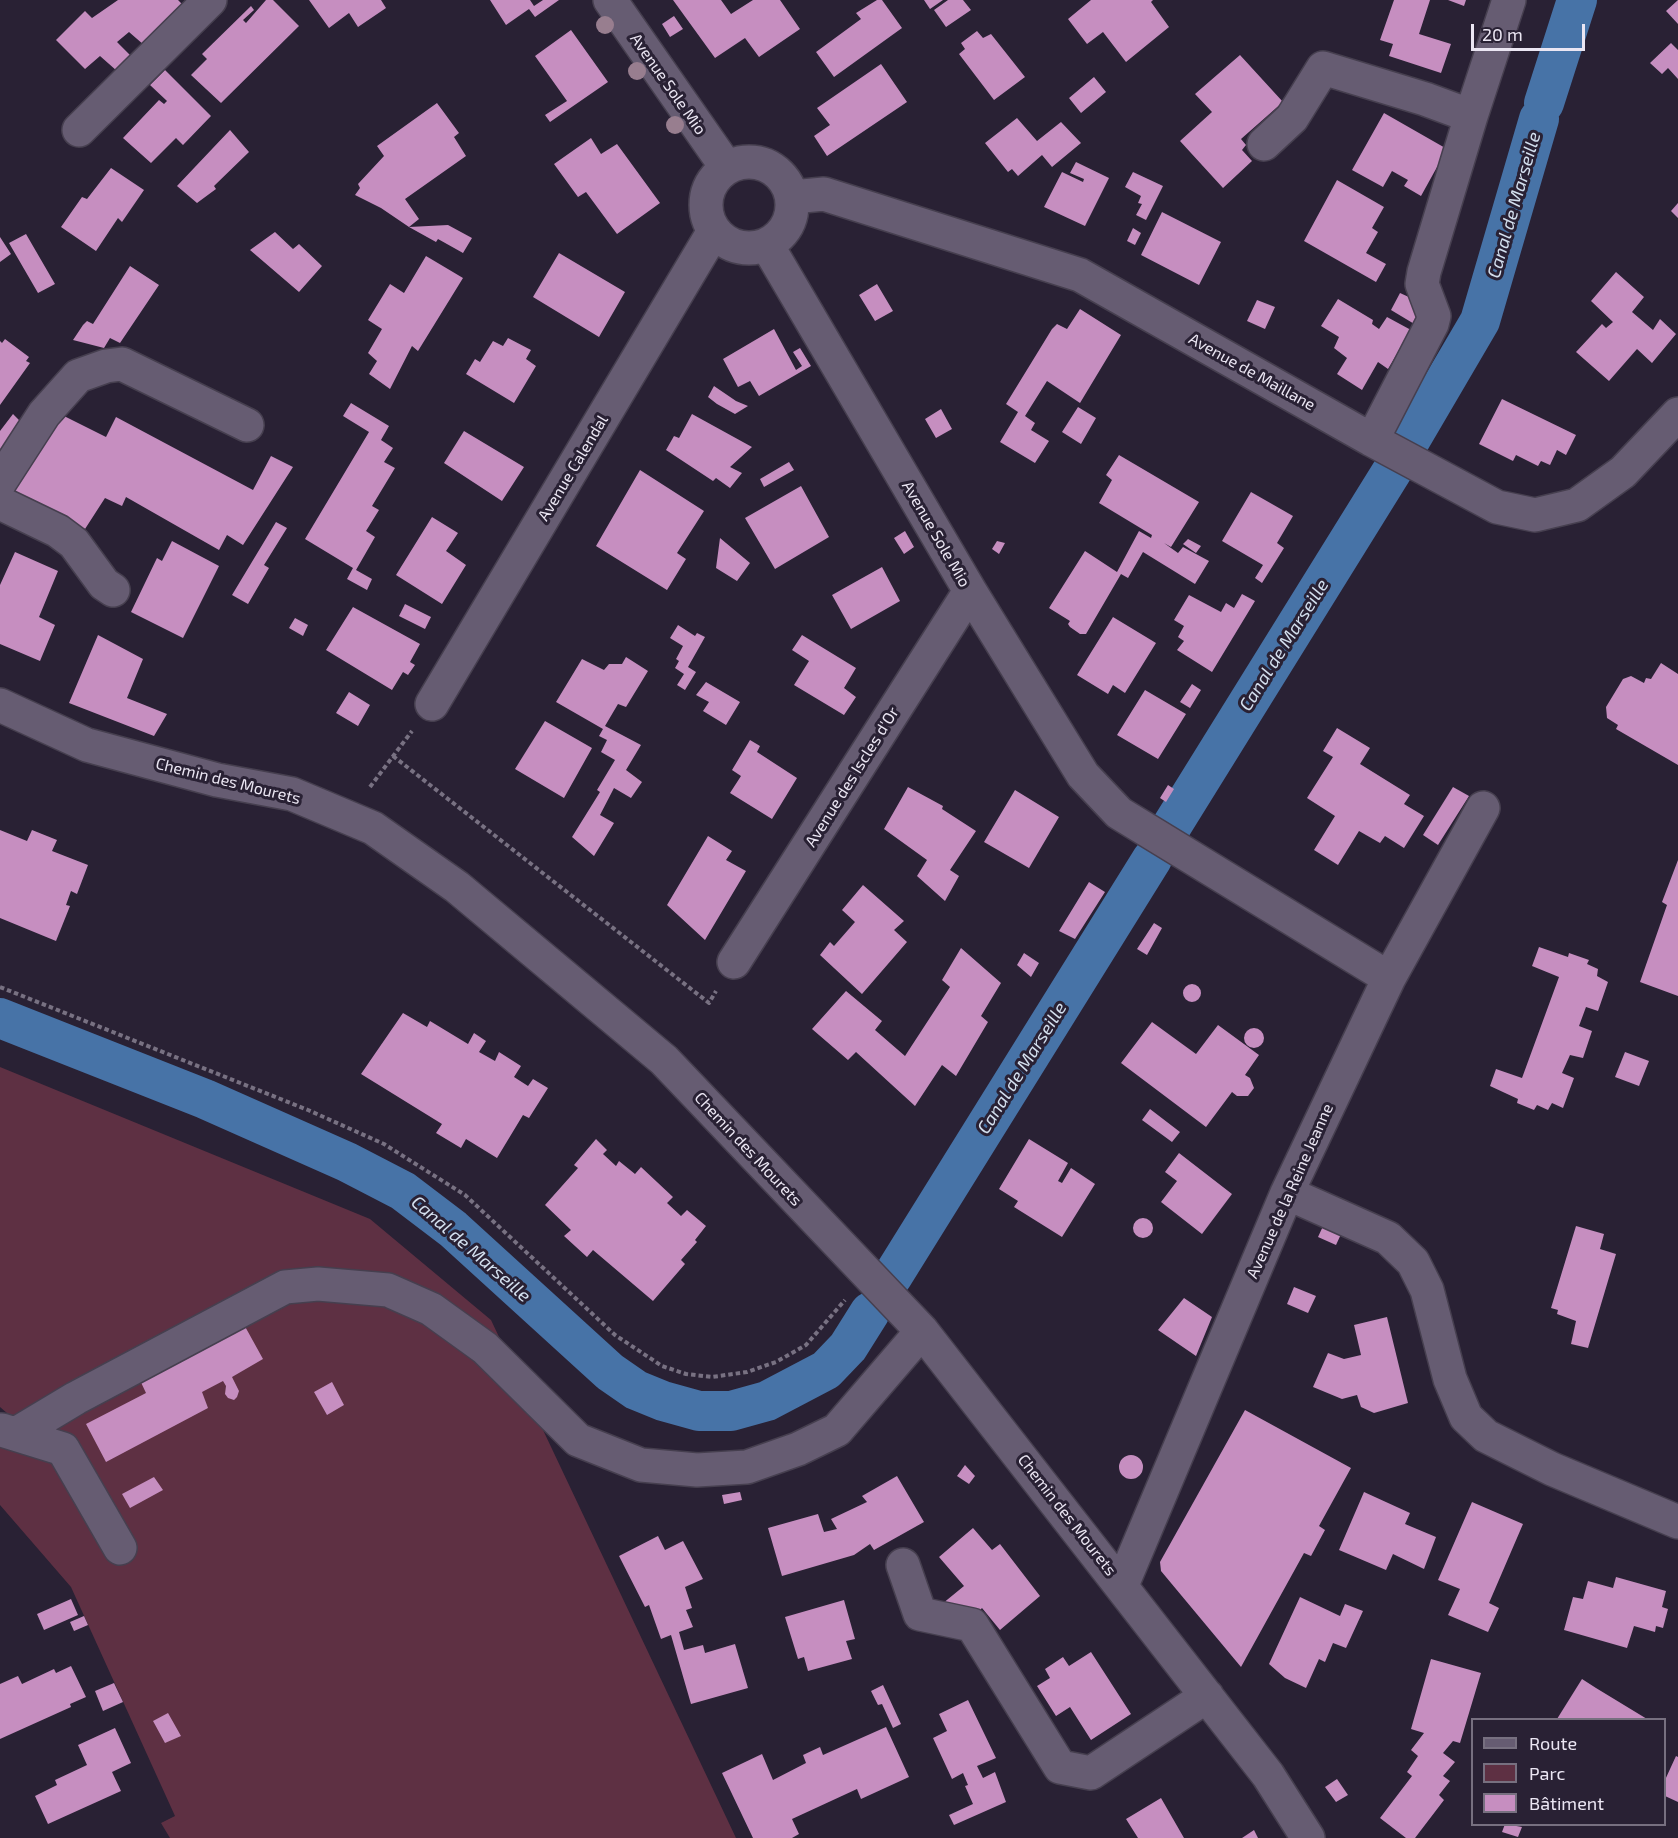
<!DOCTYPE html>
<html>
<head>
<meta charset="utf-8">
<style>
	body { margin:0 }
	#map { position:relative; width:1678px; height:1838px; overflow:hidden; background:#292134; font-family:"Exo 2",sans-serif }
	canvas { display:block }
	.legend { position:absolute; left:1471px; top:1718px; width:195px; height:108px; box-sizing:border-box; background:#292134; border:2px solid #777080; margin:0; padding:8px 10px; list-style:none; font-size:18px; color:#ebe6f3 }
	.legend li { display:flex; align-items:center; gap:12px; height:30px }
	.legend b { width:30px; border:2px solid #777080 }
	.scale { position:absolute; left:1471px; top:24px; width:114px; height:27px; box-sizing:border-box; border:3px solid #ebe6f3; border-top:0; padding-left:8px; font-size:18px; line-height:21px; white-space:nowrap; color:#ebe6f3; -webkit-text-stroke:4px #292134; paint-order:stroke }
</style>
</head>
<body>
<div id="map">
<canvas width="1678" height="1838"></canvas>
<ul class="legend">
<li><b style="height:8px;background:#665c72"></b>Route</li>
<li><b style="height:16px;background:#5e3043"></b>Parc</li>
<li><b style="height:16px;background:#c68ec0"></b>Bâtiment</li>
</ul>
<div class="scale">20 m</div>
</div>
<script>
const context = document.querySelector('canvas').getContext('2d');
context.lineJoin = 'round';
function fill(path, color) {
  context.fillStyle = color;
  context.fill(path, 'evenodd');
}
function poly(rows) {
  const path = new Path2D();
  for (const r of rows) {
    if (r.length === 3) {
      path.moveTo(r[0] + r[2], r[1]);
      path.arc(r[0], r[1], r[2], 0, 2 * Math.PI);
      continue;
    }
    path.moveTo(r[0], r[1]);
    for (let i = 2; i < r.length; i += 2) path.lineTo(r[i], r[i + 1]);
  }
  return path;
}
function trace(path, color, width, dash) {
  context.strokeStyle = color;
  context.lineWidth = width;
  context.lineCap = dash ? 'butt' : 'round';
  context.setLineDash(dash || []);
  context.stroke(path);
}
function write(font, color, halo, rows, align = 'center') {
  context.font = font + ' "Exo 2",sans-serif';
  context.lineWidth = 6;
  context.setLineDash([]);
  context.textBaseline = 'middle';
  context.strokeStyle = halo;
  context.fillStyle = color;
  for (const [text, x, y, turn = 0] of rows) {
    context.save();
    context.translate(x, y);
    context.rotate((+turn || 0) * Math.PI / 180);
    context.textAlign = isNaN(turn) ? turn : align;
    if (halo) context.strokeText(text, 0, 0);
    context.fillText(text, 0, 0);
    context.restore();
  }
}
const green = poly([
	[0,1067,370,1219,491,1320,736,1838,170,1838,161,1823,175,1816,71,1587,0,1505,0,1440,15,1420,0,1407]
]);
const canal = poly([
	[1544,103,1577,0],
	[1405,449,1480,321,1539,119],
	[1171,827,1397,463],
	[0,1018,205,1099,347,1162,403,1191,453,1229,610,1372,636,1390,663,1401,699,1411,731,1411,767,1401,826,1370,848,1347,870,1312],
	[892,1277,1152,859]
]);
const building = poly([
	[118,0,178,0,183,5,144,45,129,32,117,42,132,57,117,71,100,56,85,69,56,40,85,11,92,18],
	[266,0,273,0,299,26,221,103,191,75,207,59,202,54,251,6,254,10,243,20,246,23],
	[309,0,381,0,386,8,358,27,349,13,329,28],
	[490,0,530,0,534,6,543,0,559,0,535,17,529,9,506,25],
	[673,0,721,0,731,14,753,0,780,0,800,29,759,57,745,38,715,58],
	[877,0,882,0,902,28,834,77,816,52,861,19,856,13],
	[924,0,943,0,930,9],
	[948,0,963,0,971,10,946,27,934,10],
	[1091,0,1153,0,1151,2,1169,27,1126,62,1103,32,1087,44,1068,19],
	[1394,0,1430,0,1419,34,1451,44,1441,73,1389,56,1393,44,1380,40],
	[1448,0,1466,0,1464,6],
	[1678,0,1678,24,1666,11],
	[674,16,683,29,670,37,662,24],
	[571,30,608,82,550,122,545,115,567,101,535,56],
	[977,31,983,38,991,34,1025,77,994,100,959,54,965,49,961,43],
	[1671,43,1678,50,1678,79,1668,68,1662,74,1650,63],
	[1240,55,1283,102,1241,139,1246,145,1242,150,1252,161,1223,188,1180,141,1212,112,1195,94],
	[881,64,907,102,827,156,814,136,830,125,817,108],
	[165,70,211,116,183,145,176,138,151,163,123,138,159,100,164,104,167,101,150,85],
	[1094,77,1106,92,1081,113,1069,98],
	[437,103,459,133,454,137,466,156,405,199,419,219,409,227,448,225,472,238,463,253,438,239,436,242,409,227,381,208,355,195,360,188,358,184,384,156,377,146],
	[1384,113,1447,149,1421,196,1404,186,1408,180,1392,171,1383,187,1352,170],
	[1017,118,1037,141,1061,122,1081,143,1052,167,1042,155,1018,176,1012,169,1008,172,985,143],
	[230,130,249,152,214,186,216,189,197,203,177,186],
	[591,138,601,154,617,144,660,203,617,234,586,192,578,197,554,164],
	[1076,162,1109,178,1085,226,1044,207,1062,172,1083,182,1084,179,1070,173],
	[111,168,144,190,122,222,118,218,96,251,61,227,82,197,87,199],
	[1133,172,1163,186,1146,220,1136,215,1142,204,1138,203,1141,196,1125,187],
	[1337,180,1384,207,1372,228,1378,232,1366,253,1386,264,1376,282,1304,241],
	[1678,203,1678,218,1671,211],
	[1162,212,1221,242,1199,285,1141,255],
	[1133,228,1141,233,1135,245,1127,241],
	[275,232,293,249,299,244,322,266,299,292,250,250],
	[26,234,55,284,38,293,9,243],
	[0,237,11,254,0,262],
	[559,253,625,292,599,337,533,297],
	[426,256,463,278,418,351,412,346,390,389,369,374,377,361,368,353,382,329,368,320,390,284,404,293],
	[130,266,159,285,120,343,110,338,104,348,73,340,83,325,87,321,93,324],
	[1616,272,1644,297,1632,312,1653,330,1660,319,1676,334,1652,363,1637,349,1609,381,1576,352,1602,324,1606,328,1613,322,1591,301],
	[877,284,893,311,875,321,859,295],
	[1400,293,1411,298,1418,307,1416,325,1391,310],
	[1338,299,1373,320,1372,324,1379,329,1387,317,1411,330,1388,369,1378,362,1362,390,1337,374,1347,358,1334,348,1339,337,1321,326],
	[1257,300,1275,307,1265,329,1247,321],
	[1080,309,1121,335,1080,403,1047,381,1025,416,1035,423,1031,430,1049,441,1035,463,1000,442,1018,412,1006,404,1052,329,1057,324,1067,329],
	[774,329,796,370,802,366,793,352,800,348,811,366,759,396,750,381,738,387,723,359],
	[508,338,531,350,526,359,536,366,514,403,466,374,475,359,480,362,493,341,503,346],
	[5,339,29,357,26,361,30,363,0,405,0,341,2,343],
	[714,386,736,401,748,406,735,414,717,404,708,397],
	[1502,399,1576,435,1566,455,1557,450,1550,465,1541,461,1538,466,1516,455,1513,461,1479,444],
	[351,403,389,426,381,440,393,448,384,462,395,468,372,506,379,510,366,531,375,537,356,570,372,579,367,590,347,579,353,568,305,539,369,432,343,416],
	[1078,407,1096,418,1081,444,1062,432],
	[941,409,952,429,936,438,925,419],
	[56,412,106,437,116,417,253,490,271,456,293,467,243,545,227,535,219,550,126,497,122,506,105,498,85,529,4,488],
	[13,414,22,423,0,459,0,431],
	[692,414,752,447,730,467,742,473,730,488,716,478,713,481,666,450,674,436,679,438],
	[464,431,524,467,502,501,444,463],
	[1119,455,1199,502,1171,547,1164,543,1178,553,1183,547,1209,561,1195,584,1143,552,1128,578,1121,574,1086,634,1080,634,1070,627,1068,624,1070,621,1049,608,1085,551,1117,572,1139,531,1151,538,1152,535,1099,503,1112,480,1106,475],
	[789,462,794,470,764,487,760,479],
	[640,470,704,511,677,553,686,559,667,590,596,546],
	[801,486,829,537,775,569,745,518],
	[1251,492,1293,516,1277,543,1284,548,1262,583,1255,578,1263,565,1222,541],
	[432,517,458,533,446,551,466,565,442,604,396,575],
	[276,522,287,528,264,565,269,568,248,604,232,595],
	[905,531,914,547,904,554,894,538],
	[720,538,750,563,737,581,716,568],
	[1188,539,1201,546,1196,553,1183,544],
	[172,541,219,566,183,638,131,612,157,558,162,561],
	[997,541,1005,543,999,554,992,549],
	[15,552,58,571,39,617,55,625,40,661,0,644,0,585],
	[882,567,900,601,851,629,832,595],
	[1242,594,1255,601,1212,672,1177,650,1184,641,1178,637,1184,626,1174,620,1189,595,1221,612,1226,603,1234,608],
	[405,604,431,617,425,629,399,616],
	[353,607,420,644,410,662,415,665,408,675,403,672,392,690,326,650],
	[1113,617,1156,643,1125,693,1113,685,1108,694,1077,675],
	[295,618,308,625,303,636,289,628],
	[678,625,695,636,697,633,705,637,688,667,696,672,685,690,677,685,684,674,675,668,679,661,676,659,683,646,670,638],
	[98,635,143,659,127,698,167,714,154,736,69,703],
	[802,635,856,668,844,688,856,697,844,715,794,685,809,661,792,650],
	[626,657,648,671,626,707,618,704,605,726,641,745,626,770,642,782,631,798,614,788,600,815,614,823,594,856,572,837,600,792,597,790,615,760,601,752,607,740,599,736,603,729,556,702,582,659,604,670,609,664,622,664],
	[1661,663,1678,674,1678,765,1616,729,1618,725,1607,718,1606,707,1623,679,1631,676,1644,683,1646,678,1651,679],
	[706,682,740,702,726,725,703,711,709,702,696,695],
	[1192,684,1201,690,1190,708,1180,702],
	[1145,690,1186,714,1158,759,1117,735],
	[349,692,370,705,358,726,336,713],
	[545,721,592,748,564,798,515,769],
	[1337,728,1370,748,1360,764,1410,795,1404,804,1424,816,1404,848,1385,836,1380,843,1359,831,1338,865,1314,850,1335,816,1307,798,1333,757,1323,751],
	[750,740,760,746,757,752,797,778,772,819,730,793,741,776,732,770],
	[1168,785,1174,789,1166,802,1160,798],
	[908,787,943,806,942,809,976,831,950,870,959,876,945,901,917,876,927,860,884,829],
	[1453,787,1469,796,1438,845,1423,835],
	[1015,790,1059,817,1029,868,984,842],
	[0,830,27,841,32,830,57,840,52,851,88,865,77,894,71,891,66,905,70,906,56,941,0,918],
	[708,836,732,851,726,860,746,871,705,940,667,905],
	[1678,860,1678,996,1640,982,1667,905,1662,902],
	[1089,882,1105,892,1075,939,1059,931],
	[863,885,904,921,894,930,907,942,862,994,820,955,830,942,834,946,855,922,842,910],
	[1154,923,1162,928,1147,955,1137,949],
	[1539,947,1568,957,1569,953,1589,960,1587,964,1598,969,1597,976,1608,982,1598,1011,1586,1007,1579,1026,1592,1031,1583,1058,1570,1055,1562,1073,1574,1078,1563,1108,1552,1103,1548,1110,1537,1105,1534,1110,1517,1103,1518,1099,1490,1086,1496,1069,1522,1078,1559,977,1532,966],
	[961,948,1001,983,981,1016,988,1022,956,1076,942,1065,915,1106,856,1052,848,1060,812,1029,846,991,882,1021,875,1030,905,1056,950,987,942,980],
	[1024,953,1039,963,1031,977,1017,965],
	[1192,993,9],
	[403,1013,427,1027,430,1021,468,1044,474,1033,486,1041,479,1052,495,1061,499,1052,521,1066,514,1077,528,1086,533,1079,548,1088,529,1118,523,1115,497,1158,466,1139,461,1148,436,1133,442,1124,361,1074],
	[1152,1022,1196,1054,1218,1025,1259,1055,1245,1075,1250,1078,1254,1088,1248,1096,1237,1096,1232,1092,1206,1127,1121,1063],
	[1254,1038,10],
	[1625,1052,1649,1061,1639,1086,1615,1077],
	[1150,1109,1180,1132,1172,1142,1142,1120],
	[596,1139,607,1150,603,1154,616,1166,619,1161,635,1174,641,1167,673,1197,667,1203,681,1216,687,1210,706,1226,695,1240,697,1242,681,1260,685,1264,653,1301,593,1250,587,1257,564,1236,571,1230,545,1205,578,1168,574,1165],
	[1029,1139,1068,1163,1058,1181,1062,1183,1071,1168,1095,1184,1062,1237,1014,1207,1018,1201,999,1189],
	[1179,1153,1232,1194,1202,1234,1161,1202,1177,1181,1165,1172],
	[1143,1228,10],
	[1324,1224,1342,1232,1336,1245,1318,1237],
	[1576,1226,1604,1234,1600,1249,1616,1254,1588,1348,1571,1344,1576,1321,1557,1314,1558,1310,1551,1308],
	[1294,1287,1316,1296,1308,1313,1287,1304],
	[1184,1298,1212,1317,1196,1356,1158,1330],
	[1387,1317,1408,1403,1374,1413,1361,1407,1357,1395,1342,1399,1313,1387,1328,1353,1344,1359,1361,1355,1354,1325],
	[242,1321,263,1359,232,1377,239,1391,237,1397,234,1400,228,1398,225,1394,226,1386,223,1381,202,1392,208,1408,106,1462,86,1424,146,1393,138,1376],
	[332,1382,344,1405,327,1415,314,1392],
	[1245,1410,1351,1468,1319,1526,1325,1530,1311,1556,1304,1553,1241,1667,1161,1571,1160,1562],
	[1131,1467,12],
	[965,1465,975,1476,969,1484,957,1476],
	[897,1476,924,1522,874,1550,870,1544,854,1555,782,1576,768,1528,818,1514,824,1532,837,1529,831,1519,867,1502,862,1496],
	[154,1477,163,1490,130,1508,122,1494],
	[740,1492,742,1500,724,1504,722,1495],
	[1364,1492,1410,1513,1405,1524,1436,1537,1424,1569,1393,1554,1386,1570,1339,1550],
	[1472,1502,1523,1524,1489,1603,1499,1608,1488,1632,1448,1615,1460,1589,1438,1580],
	[973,1528,992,1550,1000,1544,1040,1596,1000,1630,982,1608,974,1616,942,1604,964,1586,939,1557],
	[658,1536,665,1550,683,1541,703,1579,685,1587,692,1608,686,1610,693,1627,679,1632,684,1650,703,1645,705,1653,735,1644,748,1688,691,1704,671,1635,661,1639,649,1605,645,1607,619,1556],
	[1616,1577,1666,1591,1662,1607,1668,1609,1663,1628,1656,1626,1655,1632,1634,1626,1627,1648,1564,1630,1573,1597,1583,1599,1588,1581,1613,1588],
	[1300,1597,1340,1616,1345,1604,1363,1611,1346,1648,1333,1643,1325,1662,1319,1659,1306,1688,1285,1678,1269,1664],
	[71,1599,78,1615,44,1630,37,1614],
	[844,1600,855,1639,846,1641,852,1659,808,1671,804,1657,798,1659,785,1617],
	[84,1616,88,1625,74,1631,70,1622],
	[1091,1652,1131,1714,1091,1740,1070,1707,1056,1716,1037,1686,1050,1678,1045,1669,1063,1657,1069,1666],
	[1431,1659,1481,1673,1460,1743,1453,1741,1443,1753,1455,1762,1443,1776,1450,1781,1439,1795,1444,1800,1415,1838,1406,1838,1380,1818,1412,1776,1407,1772,1418,1756,1411,1750,1424,1733,1411,1729],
	[71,1666,86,1697,70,1704,71,1707,0,1739,0,1684,18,1676,22,1684,54,1669,56,1673],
	[1582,1679,1596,1688,1647,1719,1557,1719],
	[114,1683,123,1702,103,1711,95,1691],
	[883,1685,901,1724,893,1728,882,1704,878,1705,871,1691],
	[968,1700,996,1758,977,1766,983,1778,995,1772,1006,1802,954,1825,949,1815,973,1804,965,1786,968,1785,963,1773,952,1779,933,1738,947,1731,939,1714],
	[168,1713,181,1736,165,1743,153,1721],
	[886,1727,909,1777,861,1799,857,1789,792,1819,799,1834,792,1838,753,1838,722,1773,762,1754,773,1780,806,1763,803,1755,820,1747,823,1755],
	[115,1728,131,1763,112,1772,121,1791,48,1824,35,1796,57,1785,55,1780,87,1765,78,1745],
	[1676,1756,1678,1757,1678,1802,1665,1796,1665,1780],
	[1337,1779,1348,1795,1336,1802,1325,1787],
	[1161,1798,1184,1838,1138,1838,1126,1819],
	[1505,1824,1522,1827,1518,1837,1502,1832],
	[1254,1830,1258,1838,1242,1838]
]);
const path = poly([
	[393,756,709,1003,716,991],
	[370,787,412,731],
	[0,987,308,1110,384,1144,465,1195,615,1335,662,1366,686,1374,712,1377,747,1372,776,1362,806,1345,845,1300]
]);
const minor = poly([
	[610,0,727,168],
	[1471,116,1509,0],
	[79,130,210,0],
	[1264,144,1292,118,1323,68,1425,99,1471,116,1424,272,1422,284,1434,316,1432,324,1372,440],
	[749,205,43],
	[792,197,824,194,1080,275,1372,440,1497,507,1535,515,1577,505,1623,472,1678,414],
	[767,245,970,591,1083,775,1119,813,1389,978],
	[0,482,44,414,78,376,106,366,122,364,247,425],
	[0,503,58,531,74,543,104,584,113,590],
	[432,704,714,231],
	[0,705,87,745,217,780,292,794,373,828,457,887,664,1060,922,1331,1268,1775,1308,1838],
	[734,962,970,591],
	[1287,1193,1388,1238,1413,1262,1427,1290,1450,1379,1466,1417,1486,1436,1552,1469,1678,1522],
	[2,1430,63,1449,120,1548],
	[16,1434,76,1398,285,1287,318,1284,388,1290,431,1309,485,1348,578,1440,641,1465,697,1470,747,1467,798,1449,837,1430,922,1331],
	[903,1565,920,1614,972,1625,1060,1767,1091,1773,1207,1696],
	[1122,1585,1287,1193,1389,978,1483,808]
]);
const trees = [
	[605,25],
	[637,71],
	[675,125]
];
const streetNames = [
	["Avenue Sole Mio",668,84,55],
	["Avenue de Maillane",1252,372,29],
	["Avenue Calendal",573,468,-59],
	["Avenue Sole Mio",936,534,60],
	["Avenue des Iscles d'Or",852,777,-58],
	["Chemin des Mourets",228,781,14],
	["Chemin des Mourets",748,1149,47],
	["Avenue de la Reine Jeanne",1290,1191,-66],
	["Chemin des Mourets",1067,1515,52]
];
const waterNames = [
	["Canal de Marseille",1514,205,-74],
	["Canal de Marseille",1284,645,-58],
	["Canal de Marseille",1022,1068,-58],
	["Canal de Marseille",471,1249,41]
];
fill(green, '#5e3043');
trace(canal, '#4773a7', 40);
fill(building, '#c68ec0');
trace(minor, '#463f4f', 36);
trace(path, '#787182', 4, [4.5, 3]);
trace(minor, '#665c72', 33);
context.fillStyle = '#987e8f';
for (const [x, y] of trees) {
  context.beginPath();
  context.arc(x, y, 9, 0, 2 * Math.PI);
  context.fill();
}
write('16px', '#ebe6f3', '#292134', streetNames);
write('italic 18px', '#d4e0ef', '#292134', waterNames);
</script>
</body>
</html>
